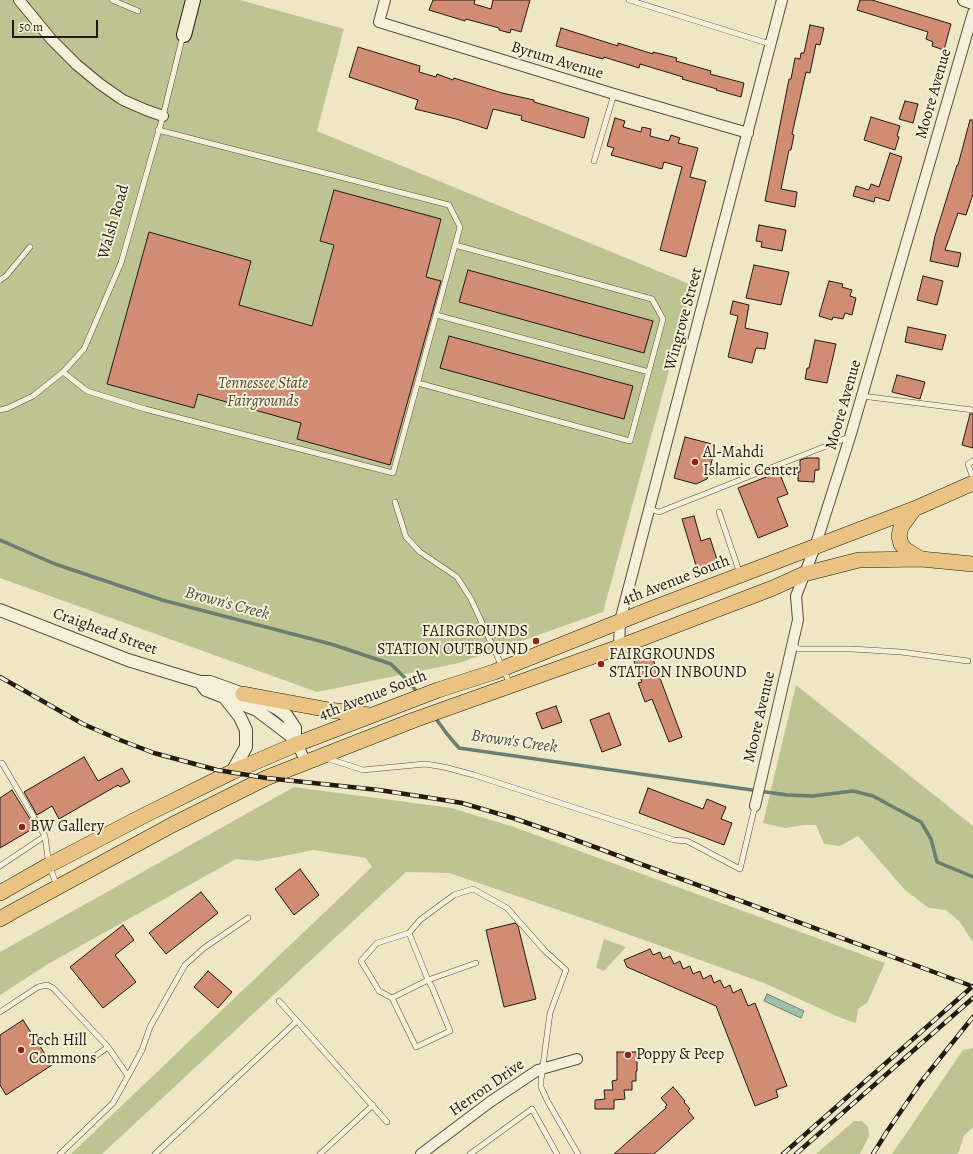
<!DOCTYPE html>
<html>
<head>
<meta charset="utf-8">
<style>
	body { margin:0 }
	#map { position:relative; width:973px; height:1154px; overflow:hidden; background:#efe6c4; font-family:Alegreya,serif }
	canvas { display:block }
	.scale { position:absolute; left:12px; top:20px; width:86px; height:18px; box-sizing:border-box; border:2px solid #231b11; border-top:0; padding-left:5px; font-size:12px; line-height:14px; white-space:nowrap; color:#231b11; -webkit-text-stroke:3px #f5efd9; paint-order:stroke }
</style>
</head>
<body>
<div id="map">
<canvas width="973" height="1154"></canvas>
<div class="scale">50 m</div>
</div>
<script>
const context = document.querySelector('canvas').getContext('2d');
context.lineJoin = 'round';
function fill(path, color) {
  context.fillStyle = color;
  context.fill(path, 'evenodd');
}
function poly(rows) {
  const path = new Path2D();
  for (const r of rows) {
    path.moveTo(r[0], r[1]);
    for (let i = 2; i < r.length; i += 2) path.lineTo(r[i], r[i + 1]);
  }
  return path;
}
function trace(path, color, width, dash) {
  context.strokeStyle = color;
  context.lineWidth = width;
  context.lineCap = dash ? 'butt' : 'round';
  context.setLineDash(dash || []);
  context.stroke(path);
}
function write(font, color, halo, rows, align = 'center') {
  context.font = font + ' Alegreya,serif';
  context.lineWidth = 4;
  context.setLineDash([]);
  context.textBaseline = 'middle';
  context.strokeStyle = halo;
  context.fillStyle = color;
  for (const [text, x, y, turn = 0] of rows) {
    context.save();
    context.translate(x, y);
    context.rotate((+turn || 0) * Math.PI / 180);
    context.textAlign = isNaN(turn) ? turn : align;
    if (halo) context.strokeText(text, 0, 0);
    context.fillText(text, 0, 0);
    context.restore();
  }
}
const green = poly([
	[0,0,240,0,344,29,317,131,692,285,686,309,603,612,459,663,317,692,0,578],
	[796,685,973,826,973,942,959,921,946,910,929,908,905,890,858,836,840,846,824,844,816,825,803,825,785,828,763,823],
	[294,787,451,808,514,827,885,963,867,1003,858,1009,856,1023,841,1018,764,983,591,921,449,873,406,872,102,1154,71,1154,372,867,366,858,314,850,258,861,236,859,48,964,0,995,0,952],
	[604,939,626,947,604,971,596,968],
	[973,1048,973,1127,964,1136,958,1154,892,1154,963,1050],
	[854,1121,862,1121,868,1127,869,1136,860,1154,816,1154]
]);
const water = poly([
	[767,994,804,1011,801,1018,764,1001,767,994]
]);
const stream = poly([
	[0,540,55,564,162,600,331,644,391,664,411,684,418,694],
	[434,716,447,734,459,748,787,795,813,796,853,791,873,796,921,822,931,839,937,862,973,877]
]);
const building = poly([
	[433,0,475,0,474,4,491,9,493,0,530,0,521,32,511,29,510,33,499,30,499,28,466,19,465,21,429,10,433,0],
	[860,0,872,0,951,24,944,50,932,46,933,42,926,39,928,32,857,10,860,0],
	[810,25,824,28,820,45,816,44,810,73,806,72,792,134,794,135,791,150,789,150,781,189,797,192,795,207,765,201,789,79,791,79,795,58,800,59,801,53,804,53,810,25],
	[561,28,618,46,618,43,653,54,653,52,677,58,676,61,711,71,710,74,744,83,741,97,716,90,717,89,682,79,683,77,640,64,639,68,604,57,603,59,556,46,561,28],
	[358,47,420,66,419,72,436,77,437,74,453,80,454,78,502,93,534,100,534,102,589,118,584,138,521,120,522,116,493,109,487,129,456,119,415,109,418,100,349,77,358,47],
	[905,101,918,104,913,123,899,119,905,101],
	[871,117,900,126,897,136,899,137,895,150,864,140,871,117],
	[615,118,625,121,623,127,641,132,642,127,651,129,650,136,669,141,671,135,680,138,678,143,698,148,690,177,706,181,686,257,660,250,682,167,664,162,662,169,611,155,614,148,607,146,615,118],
	[970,120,973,120,973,194,966,215,958,213,945,250,961,253,958,267,930,261,935,236,957,165,958,165,970,120],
	[890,153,902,157,889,201,875,197,874,202,853,196,856,186,869,190,871,184,879,187,890,153],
	[334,190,441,219,426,277,441,281,390,465,297,439,301,423,198,394,194,408,107,384,149,232,251,261,239,305,312,326,334,245,320,241,334,190],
	[759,225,786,230,782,251,761,247,762,242,756,241,759,225],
	[754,265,789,272,781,305,746,298,754,265],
	[468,270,653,321,644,353,459,302,468,270],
	[923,276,943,281,937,305,917,300,923,276],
	[829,281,843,284,842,287,852,290,850,296,856,298,852,315,845,313,843,319,833,317,832,320,819,316,829,281],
	[733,301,749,305,745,328,768,333,765,349,756,348,752,363,728,357,738,316,730,314,733,301],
	[908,327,946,335,942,350,905,342,908,327],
	[449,336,633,386,624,419,440,368,449,336],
	[815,340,836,344,827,383,805,379,807,368,809,368,815,340],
	[897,375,925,382,920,399,892,392,897,375],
	[970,414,973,414,973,448,962,445,970,414],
	[685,437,716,445,707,479,696,484,674,478,685,437],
	[807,458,819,458,819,470,815,470,814,482,798,481,798,472,800,472,800,460,807,458],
	[779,472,788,494,777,498,788,526,758,538,738,488,779,472],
	[694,516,701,541,710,538,719,566,698,572,682,519,694,516],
	[651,654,682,737,669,742,652,699,645,702,638,683,642,682,634,661,651,654],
	[556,706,562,722,542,729,536,713,556,706],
	[609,713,621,745,602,752,590,720,609,713],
	[84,757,98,781,122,768,130,782,120,787,118,785,59,819,52,806,37,815,24,792,84,757],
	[648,788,703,809,707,799,726,807,721,819,732,823,724,845,639,813,648,788],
	[12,790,30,819,29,819,34,828,0,848,0,798,12,790],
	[300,869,319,895,294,915,275,889,300,869],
	[201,892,218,913,166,954,149,933,201,892],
	[515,923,518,926,536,999,504,1007,486,930,515,923],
	[123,925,134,940,115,955,136,982,103,1008,70,967,123,925],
	[650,949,653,955,660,952,663,959,670,956,674,964,680,961,683,969,690,966,693,974,700,971,703,979,711,975,714,983,720,980,724,988,730,985,733,993,741,989,748,1006,755,1003,787,1086,776,1090,778,1097,755,1106,716,1006,627,967,624,960,650,949],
	[208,971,232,992,218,1008,194,987,208,971],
	[23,1020,52,1065,6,1095,0,1085,0,1035,23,1020],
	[617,1052,637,1052,637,1071,636,1071,636,1081,632,1081,632,1090,624,1090,625,1099,614,1100,614,1109,595,1109,595,1100,605,1099,604,1090,613,1090,612,1081,617,1080,617,1052],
	[673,1087,685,1101,684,1102,690,1109,688,1111,694,1118,654,1154,614,1154,666,1108,665,1107,667,1105,661,1098,673,1087]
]);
const service = poly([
	[112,0,138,11],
	[629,0,770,44],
	[594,161,614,94],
	[0,280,6,276,30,247],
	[436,315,649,372],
	[63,372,87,391,145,409,393,473,460,227,449,205,158,130],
	[418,383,630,441,663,319,652,299,455,245],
	[862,396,973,410],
	[0,410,8,408,33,396,63,372,84,349,121,263,163,116,183,35],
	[973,461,968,464,973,478],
	[395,502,406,537,420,552,457,577,471,599,510,684],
	[650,509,659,512,849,437],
	[719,512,740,574],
	[792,645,799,649,852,649,901,652,968,661],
	[326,758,363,770,425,764,444,767,474,775,674,840,687,841,740,869,755,806],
	[0,763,2,763,45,836,49,865,57,886],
	[0,866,45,836],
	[409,933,377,943,361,961,379,991,392,998,428,980,409,933,420,920,454,895,473,889,507,908,545,951,566,970,550,1013,541,1080,541,1087,548,1102,578,1154],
	[392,998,416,1047,450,1031,432,987,428,980,476,963],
	[279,1001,297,1021],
	[0,1012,38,987,47,985,53,988,108,1047,128,1076,113,1103,60,1154],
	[94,1057,108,1047],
	[128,1076,142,1050,150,1027,185,965,204,948,248,918],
	[155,1154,297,1021,387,1122],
	[320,1154,373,1105],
	[470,1154,532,1109,557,1154]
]);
const minor = poly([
	[19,0,51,39,77,65,100,84,123,100,146,110,163,116],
	[385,0,379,22,614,94,748,133],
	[619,647,620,621,782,0],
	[295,739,306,763],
	[755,806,798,620,796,596,815,547,850,437,973,13],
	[421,1154,490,1102,538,1070,577,1059]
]);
const tertiary = poly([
	[964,0,973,3],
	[0,610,128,660,200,682,210,682,265,702,278,709,287,716,295,728,295,739],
	[200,682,206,690,257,710,295,739],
	[224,697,240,717,246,730,246,747,232,772]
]);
const secondary = poly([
	[184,35,193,0]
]);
const primary = poly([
	[914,509,901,527,899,536,901,544,906,550,921,559],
	[243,694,329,710,370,715],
	[0,893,49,865,143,816,232,772,297,744,438,690,494,672,651,609,914,509,973,483],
	[0,919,12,912,172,825,266,778,414,720,619,647,773,588,804,574,859,560,921,559,973,564]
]);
const rail = poly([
	[0,677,83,724,120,740,154,753,217,770,266,778,379,790,431,798,462,803,513,818,562,835,969,985],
	[783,1154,973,986],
	[796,1154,973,998],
	[873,1154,888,1130,921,1082,973,1017]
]);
const markers = [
	[695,462,4,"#8f2418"],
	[536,641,4,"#8f2418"],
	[601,664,4,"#8f2418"],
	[22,827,4,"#8f2418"],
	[21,1050,4,"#8f2418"],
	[628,1055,4,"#8f2418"]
];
const streetNames = [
	["Byrum Avenue",557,61,17],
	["Moore Avenue",934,94,-74],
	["Walsh Road",114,222,-74],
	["Wingrove Street",684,319,-75],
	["Moore Avenue",844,405,-74],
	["4th Avenue South",676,581,-21],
	["Craighead Street",105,632,20],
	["4th Avenue South",373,696,-21],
	["Moore Avenue",760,717,-77],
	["Herron Drive",487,1088,-35]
];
const parkNames = [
	["Tennessee State",263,384],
	["Fairgrounds",263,402]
];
const poiNames = [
	["Al-Mahdi",703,453],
	["Islamic Center",703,471],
	["FAIRGROUNDS",528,632,"right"],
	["STATION OUTBOUND",528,650,"right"],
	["FAIRGROUNDS",609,655],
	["STATION INBOUND",609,673],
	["BW Gallery",30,827],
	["Tech Hill",29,1041],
	["Commons",29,1059],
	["Poppy & Peep",636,1055]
];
const waterNames = [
	["Brown's Creek",227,604,15],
	["Brown's Creek",514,742,8]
];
fill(green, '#bdc491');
fill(water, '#9bc0ae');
trace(water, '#6b7e6f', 1);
trace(stream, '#6b7e6f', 3.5);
fill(building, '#d18c74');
trace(building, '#231b11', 1);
trace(service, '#564e3e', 6);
trace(minor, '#564e3e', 12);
trace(tertiary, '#564e3e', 14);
trace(secondary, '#231b11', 16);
trace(primary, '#231b11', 16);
trace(service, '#f5efd9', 5);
trace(minor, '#f5efd9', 10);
trace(tertiary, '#f5efd9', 12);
trace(secondary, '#f5efd9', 14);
trace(primary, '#e8c382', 15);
trace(rail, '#231b11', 4.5);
trace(rail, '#f5efd9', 3, [9]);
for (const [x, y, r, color] of markers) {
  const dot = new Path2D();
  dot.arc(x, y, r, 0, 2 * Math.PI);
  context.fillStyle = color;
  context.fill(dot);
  trace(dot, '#f5efd9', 1.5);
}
write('16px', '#231b11', '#f5efd9', streetNames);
write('italic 16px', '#514e37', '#f5efd9', parkNames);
write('16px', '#231b11', '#f5efd9', poiNames, 'left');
write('italic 17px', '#4d5548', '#f5efd9', waterNames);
</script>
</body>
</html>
